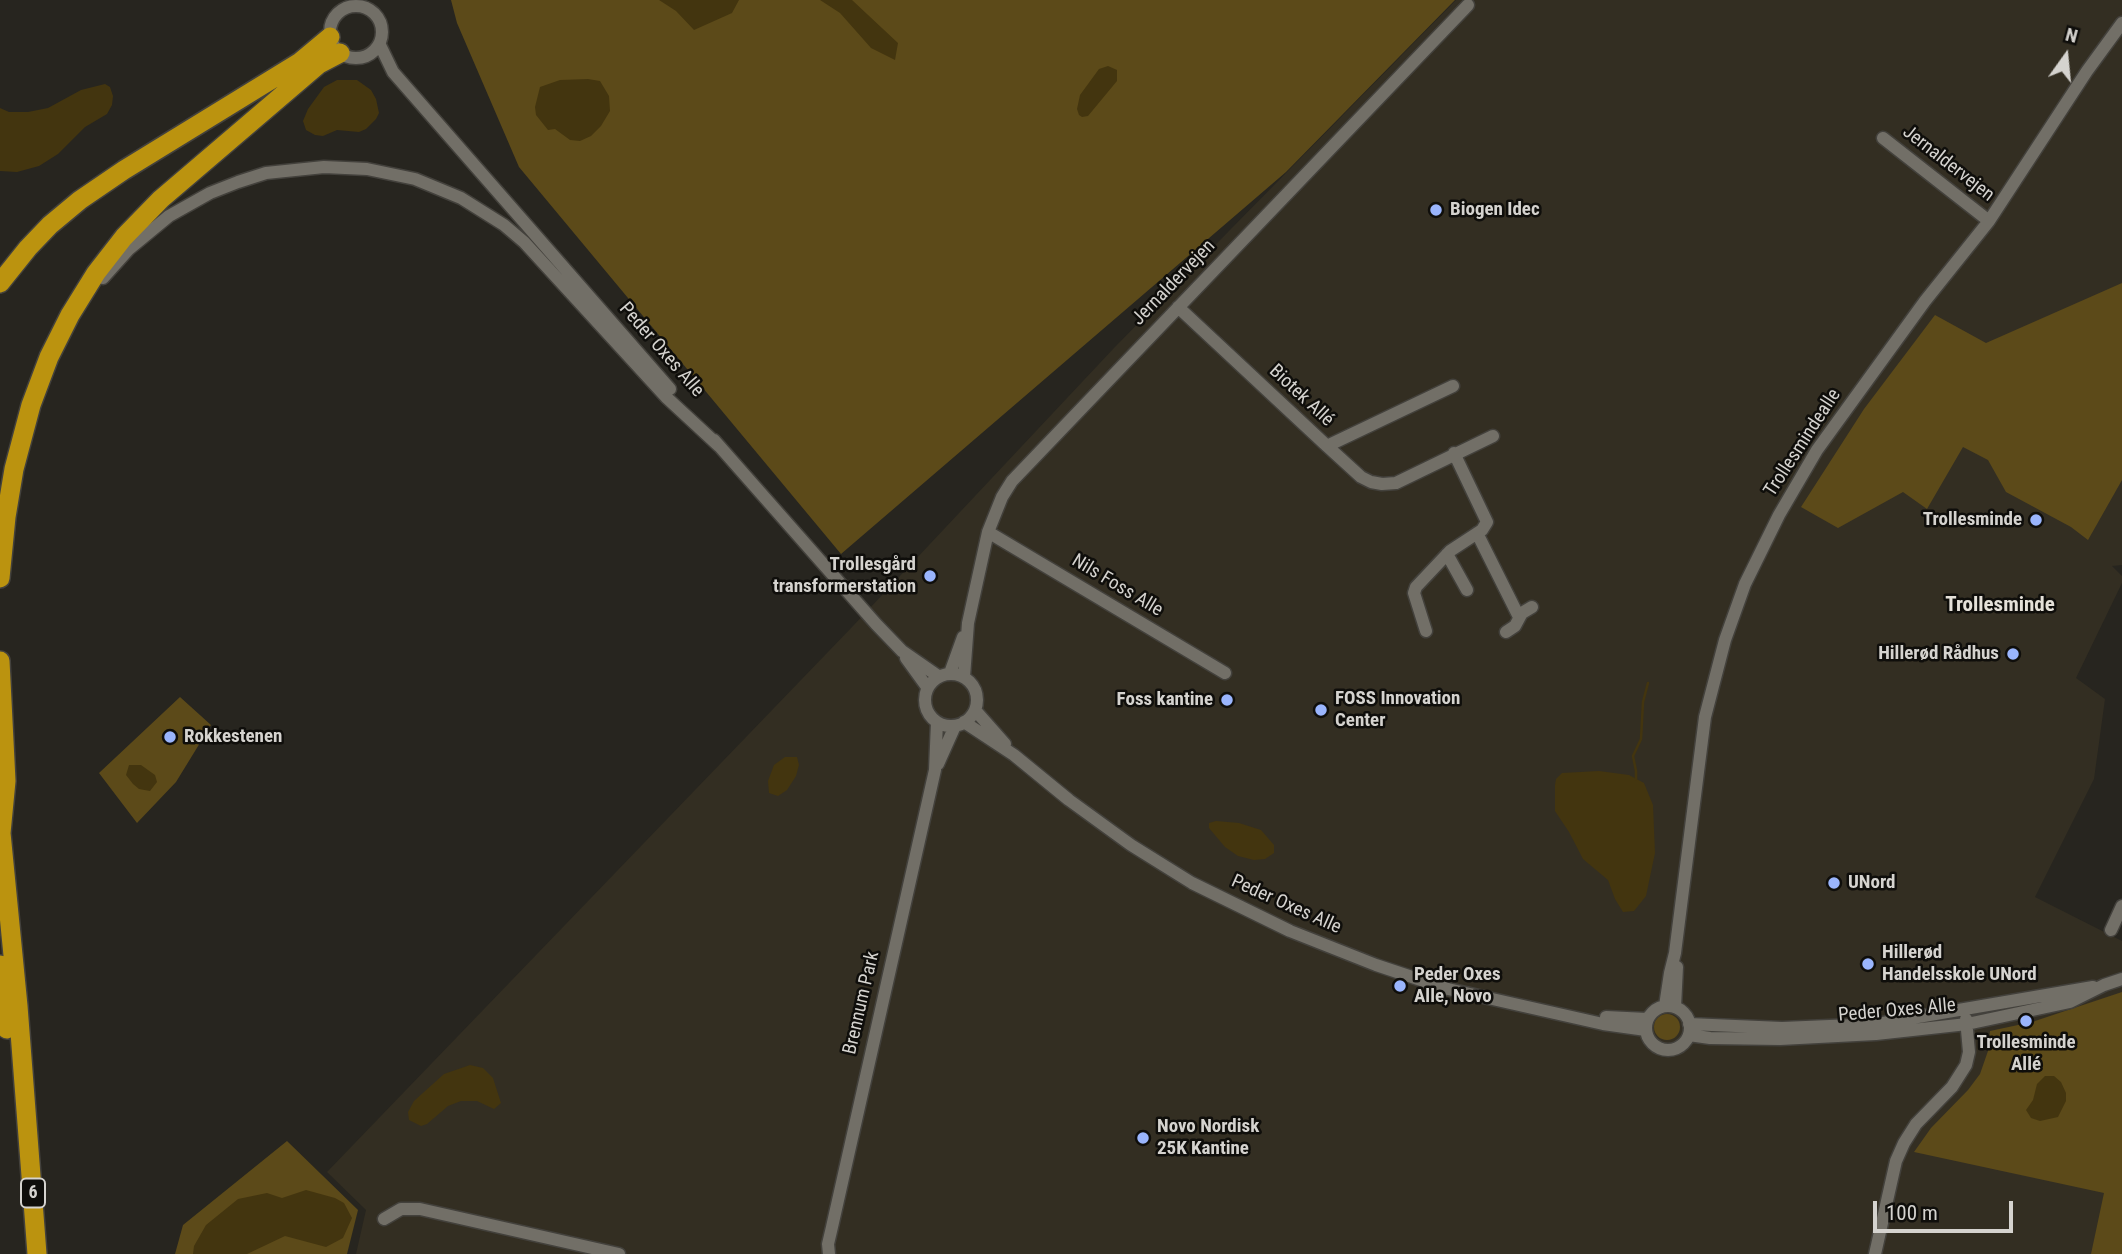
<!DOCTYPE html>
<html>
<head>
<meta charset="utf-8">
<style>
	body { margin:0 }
	#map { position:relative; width:2122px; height:1254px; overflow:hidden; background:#27251f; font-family:"Roboto Condensed",sans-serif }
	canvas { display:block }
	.north { position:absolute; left:2031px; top:21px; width:70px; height:70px; -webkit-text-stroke:5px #0f0e0b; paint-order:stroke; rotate:15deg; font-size:19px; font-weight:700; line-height:28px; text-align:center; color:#d5d3cf }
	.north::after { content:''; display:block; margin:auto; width:24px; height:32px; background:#d5d3cf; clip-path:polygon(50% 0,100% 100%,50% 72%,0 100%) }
	.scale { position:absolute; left:1873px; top:1201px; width:140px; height:32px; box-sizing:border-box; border:4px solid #d5d3cf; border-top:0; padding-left:9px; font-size:21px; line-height:24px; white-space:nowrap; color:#d5d3cf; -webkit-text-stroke:5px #0f0e0b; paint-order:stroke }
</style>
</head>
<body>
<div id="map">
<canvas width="2122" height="1254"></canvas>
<div class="north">N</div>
<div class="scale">100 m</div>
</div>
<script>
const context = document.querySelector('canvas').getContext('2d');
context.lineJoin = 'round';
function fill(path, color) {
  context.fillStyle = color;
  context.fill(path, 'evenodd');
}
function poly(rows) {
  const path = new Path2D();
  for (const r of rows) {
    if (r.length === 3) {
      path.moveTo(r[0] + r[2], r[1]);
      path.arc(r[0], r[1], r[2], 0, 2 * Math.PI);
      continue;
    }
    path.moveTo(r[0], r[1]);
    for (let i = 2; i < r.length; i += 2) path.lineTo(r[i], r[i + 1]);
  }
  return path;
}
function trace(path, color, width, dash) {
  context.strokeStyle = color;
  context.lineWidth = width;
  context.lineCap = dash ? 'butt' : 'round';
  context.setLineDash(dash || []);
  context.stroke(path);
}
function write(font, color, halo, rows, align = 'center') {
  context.font = font + ' "Roboto Condensed",sans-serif';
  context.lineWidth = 5;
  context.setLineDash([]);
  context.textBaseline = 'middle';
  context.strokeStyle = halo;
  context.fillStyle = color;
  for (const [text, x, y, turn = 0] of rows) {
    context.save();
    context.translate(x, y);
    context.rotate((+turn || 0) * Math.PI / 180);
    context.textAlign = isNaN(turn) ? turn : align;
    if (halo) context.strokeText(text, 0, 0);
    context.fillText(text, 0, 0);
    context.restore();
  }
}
const built = poly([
	[1456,0,2122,0,2122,565,2112,566,2122,576,2122,583,2076,678,2105,699,2094,779,2035,897,2122,941,2122,1254,356,1254,366,1210,327,1172,853,626,1114,348]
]);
const green = poly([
	[451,0,1455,0,1286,172,841,554,519,167,457,23],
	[2122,283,2122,480,2088,540,2071,527,2006,492,1988,460,1963,447,1927,509,1903,492,1838,528,1801,507,1864,409,1935,315,1986,343],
	[180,697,211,725,176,782,137,823,99,773],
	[2122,992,2122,1254,2091,1254,2104,1193,1914,1152,1931,1128,1968,1090,1980,1074,1988,1051,1990,1031,2032,1022],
	[1667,1027,13],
	[287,1141,358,1210,347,1254,175,1254,183,1225]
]);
const water = poly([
	[659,0,739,0,732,13,694,30,676,11],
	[820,0,852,0,898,43,895,60,871,48,840,13],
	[1108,66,1117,70,1117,81,1088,116,1082,117,1079,115,1077,109,1080,95,1099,69],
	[588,79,600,81,609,96,610,111,601,126,591,136,580,141,570,140,555,129,548,130,536,115,535,107,540,87,560,80],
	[337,80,357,80,371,90,376,99,379,113,376,119,366,129,359,132,337,130,323,136,315,135,306,130,303,121,308,109,324,87],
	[105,84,110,87,113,96,112,105,107,114,85,127,58,154,39,166,17,172,0,171,0,108,9,112,28,112,48,108,81,90],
	[785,757,797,757,799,765,796,776,787,790,778,796,769,793,768,781,774,765],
	[129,765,141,765,155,775,157,782,150,791,139,789,133,784,126,775],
	[1599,771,1629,775,1644,783,1653,805,1655,853,1646,896,1634,911,1623,912,1615,899,1608,880,1583,859,1569,832,1555,811,1555,785,1556,779,1562,773],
	[1216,821,1239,823,1261,830,1274,845,1274,853,1265,859,1254,860,1238,856,1225,847,1209,828,1209,823],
	[470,1065,483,1068,493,1078,501,1103,494,1109,477,1101,461,1101,448,1106,427,1124,421,1126,409,1120,408,1112,414,1101,444,1074],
	[2045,1076,2054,1076,2061,1082,2066,1093,2066,1101,2058,1117,2040,1121,2031,1118,2026,1110,2033,1100,2037,1084],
	[306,1190,335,1198,344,1203,352,1218,343,1238,326,1247,285,1236,247,1254,193,1254,194,1246,206,1225,238,1199,267,1193,282,1198]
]);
const stream = poly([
	[1636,779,1636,771,1633,756,1641,739,1643,702,1648,683]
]);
const minor = poly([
	[356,32,26],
	[380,45,393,72,670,389],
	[1883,138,1989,221],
	[103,278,129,249,169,216,210,193,238,182,266,173,324,167,367,169,415,179,461,198,504,225,524,242,666,397,719,446],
	[1178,307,1327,446,1453,386],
	[714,440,876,624,902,651,938,676],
	[1327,446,1361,477,1371,482,1382,484,1396,483,1493,436],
	[988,532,1225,673],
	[1477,533,1519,617],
	[1447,554,1467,590],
	[1426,631,1414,593,1416,587,1450,551,1482,530,1487,522,1454,453],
	[1506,632,1515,626,1522,613,1532,607],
	[906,658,927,687],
	[950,673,963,637],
	[951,700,26],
	[964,677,968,623,988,532,1002,497,1012,481,1468,5],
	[975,710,1005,744],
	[964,722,1014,755,1069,800,1131,845,1192,883,1290,931,1376,965,1448,989,1603,1024,1646,1030],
	[938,764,955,726],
	[2111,930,2122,906],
	[1665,1006,1670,973,1675,953,1705,717,1725,640,1745,584,1779,515,1817,450,1925,301,1989,221,2087,71,2122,23],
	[1668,1028,22],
	[1675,1007,1677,967],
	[1606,1017,1647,1019],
	[1689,1024,1782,1028,1877,1024,2093,987],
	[1689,1035,1710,1038,1780,1039,1876,1034,1967,1024,2070,1002,2104,985,2122,979],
	[384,1219,401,1209,420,1209,619,1254],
	[829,1254,828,1244,832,1227,935,770,937,722],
	[1875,1254,1896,1161,1904,1143,1916,1124,1952,1087,1966,1065,1969,1052,1966,1019]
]);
const highway = poly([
	[0,283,28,248,50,225,80,200,124,170,300,62,330,37],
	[0,578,6,517,14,469,31,405,49,357,70,315,96,273,124,237,161,199,319,64,340,53],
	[0,661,6,781,1,833],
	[0,823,18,1006,37,1254],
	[0,965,7,1029]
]);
const markers = [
	[1436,210,7,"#9ab5fd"],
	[2036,520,7,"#9ab5fd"],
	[930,576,7,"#9ab5fd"],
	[2013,654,7,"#9ab5fd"],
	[1227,700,7,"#9ab5fd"],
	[1321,710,7,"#9ab5fd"],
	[170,737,7,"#9ab5fd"],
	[1834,883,7,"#9ab5fd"],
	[1868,964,7,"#9ab5fd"],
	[1400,986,7,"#9ab5fd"],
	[2026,1021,7,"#9ab5fd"],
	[1143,1138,7,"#9ab5fd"]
];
const shields = [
	[33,1193,24]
];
const shieldNames = [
	["6",33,1193]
];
const streetNames = [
	["Jernaldervejen",1948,164,38],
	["Jernaldervejen",1174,283,-46],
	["Peder Oxes Alle",661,350,49],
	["Biotek Allé",1301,396,43],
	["Trollesmindealle",1803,443,-57],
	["Nils Foss Alle",1117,586,31],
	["Peder Oxes Alle",1286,905,24],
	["Brennum Park",862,1003,-77],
	["Peder Oxes Alle",1897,1011,-5]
];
const poiNames = [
	["Biogen Idec",1450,210],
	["Trollesminde",2022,520,"right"],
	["Trollesgård",916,565,"right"],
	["transformerstation",916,587,"right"],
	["Hillerød Rådhus",1999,654,"right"],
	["FOSS Innovation",1335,699],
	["Center",1335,721],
	["Foss kantine",1213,700,"right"],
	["Rokkestenen",184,737],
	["UNord",1848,883],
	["Hillerød",1882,953],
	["Handelsskole UNord",1882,975],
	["Peder Oxes",1414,975],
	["Alle, Novo",1414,997],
	["Trollesminde",2026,1043,"center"],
	["Allé",2026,1065,"center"],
	["Novo Nordisk",1157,1127],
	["25K Kantine",1157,1149]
];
const neighbourhoodNames = [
	["Trollesminde",2000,606]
];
fill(built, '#332e22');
fill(green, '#5c4a19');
fill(water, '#43350f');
trace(stream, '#43350f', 2.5);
trace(minor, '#43413c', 15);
trace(highway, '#43413c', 22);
trace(minor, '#726f67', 12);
trace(highway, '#bb930f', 19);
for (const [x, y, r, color] of markers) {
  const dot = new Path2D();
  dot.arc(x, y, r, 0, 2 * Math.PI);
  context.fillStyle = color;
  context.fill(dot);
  trace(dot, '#0f0e0b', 2.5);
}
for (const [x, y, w] of shields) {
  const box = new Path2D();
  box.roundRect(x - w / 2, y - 14.5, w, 29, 5);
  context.fillStyle = '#0f0e0b';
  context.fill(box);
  trace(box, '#d5d3cf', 2);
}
write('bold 18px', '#d5d3cf', null, shieldNames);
write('19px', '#d5d3cf', '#0f0e0b', streetNames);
write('bold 19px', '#d5d3cf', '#0f0e0b', poiNames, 'left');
write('bold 21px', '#e5e1d9', '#0f0e0b', neighbourhoodNames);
</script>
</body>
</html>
